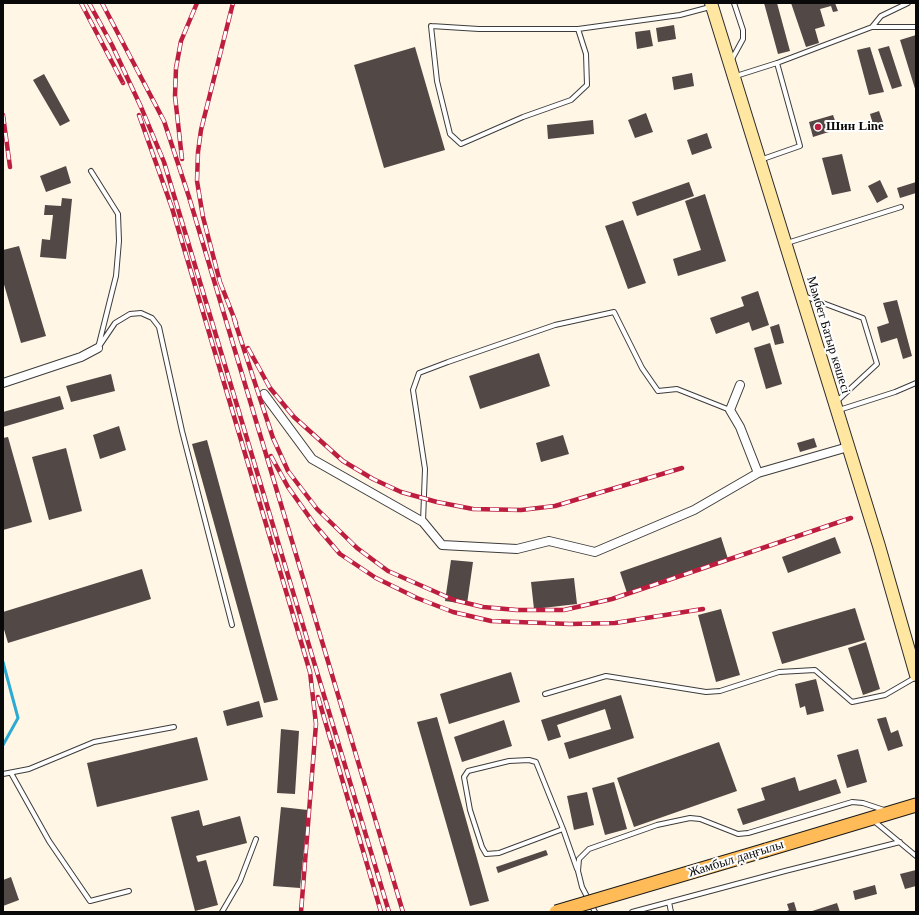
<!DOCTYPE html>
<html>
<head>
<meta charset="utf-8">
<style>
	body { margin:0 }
	#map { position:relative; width:919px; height:915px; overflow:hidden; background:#fff6e6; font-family:"Times New Roman",serif }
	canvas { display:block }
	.frame { position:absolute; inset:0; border:4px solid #090909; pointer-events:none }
</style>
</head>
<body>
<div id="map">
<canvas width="919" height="915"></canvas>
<div class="frame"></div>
</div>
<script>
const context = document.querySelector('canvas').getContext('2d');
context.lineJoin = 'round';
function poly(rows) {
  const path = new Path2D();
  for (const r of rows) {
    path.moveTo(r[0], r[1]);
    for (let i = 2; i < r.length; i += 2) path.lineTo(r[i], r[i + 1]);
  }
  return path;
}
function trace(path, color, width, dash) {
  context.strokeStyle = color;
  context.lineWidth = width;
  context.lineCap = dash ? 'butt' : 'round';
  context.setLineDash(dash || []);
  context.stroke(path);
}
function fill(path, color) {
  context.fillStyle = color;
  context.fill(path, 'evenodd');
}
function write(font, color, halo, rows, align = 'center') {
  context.font = font + ' "Times New Roman",serif';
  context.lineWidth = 4;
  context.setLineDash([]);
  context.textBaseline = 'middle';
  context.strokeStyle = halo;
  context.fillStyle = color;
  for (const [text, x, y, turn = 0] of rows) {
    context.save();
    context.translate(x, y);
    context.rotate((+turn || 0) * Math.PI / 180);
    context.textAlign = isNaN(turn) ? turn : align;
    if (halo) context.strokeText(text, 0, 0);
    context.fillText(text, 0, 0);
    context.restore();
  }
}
const stream = poly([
	[3,662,18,718,3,745]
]);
const building = poly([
	[764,3,777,3,790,51,778,54],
	[791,3,835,3,838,11,833,12,831,6,820,9,825,26,815,29,819,43,806,47],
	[674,25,676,39,658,42,656,28],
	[650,30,653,46,637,49,635,32],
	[916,35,916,92,900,40],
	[889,46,902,86,892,89,878,49],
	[415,47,445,150,384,168,354,65],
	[870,47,884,92,869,95,857,50],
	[692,73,694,86,674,90,672,77],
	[44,74,70,121,60,126,33,80],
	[879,111,885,128,875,131,870,114],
	[646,113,653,132,635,138,628,120],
	[833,115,838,129,813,137,809,122],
	[593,120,594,134,548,139,547,125],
	[707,133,712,148,692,155,687,140],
	[842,154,851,191,832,195,822,158],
	[66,166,71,183,46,192,40,176],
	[880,180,888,197,877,203,868,186],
	[689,182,694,196,637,216,632,202],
	[916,182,916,193,900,198,897,188],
	[705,194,726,261,678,276,673,259,701,250,685,201],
	[62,198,72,199,66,259,40,257,42,239,50,240,53,215,44,215,45,205,61,206],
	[623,220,646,283,628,289,605,226],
	[19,246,46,336,21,343,3,281,3,250],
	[758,291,769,325,752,331,749,322,716,334,710,318,744,306,741,297],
	[897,300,912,356,903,359,897,338,881,343,877,327,889,323,883,303],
	[779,324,784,343,775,345,770,327],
	[770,343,782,384,766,389,754,348],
	[539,353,550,386,480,409,469,376],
	[111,374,115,391,71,402,66,386],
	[60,396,64,409,3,427,3,412],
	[119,426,126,450,100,459,93,435],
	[563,435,569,454,541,462,536,443],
	[8,437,32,522,3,530,3,438],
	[814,438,817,447,800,452,797,443],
	[207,440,278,700,264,703,192,444],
	[66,448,82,511,49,520,32,457],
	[721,537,728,559,627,593,620,572],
	[835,537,841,553,788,573,782,557],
	[451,560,473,562,467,604,445,601],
	[142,569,151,599,8,643,3,626,3,612],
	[574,578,577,604,534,609,531,582],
	[855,608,865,640,782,664,772,632],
	[721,609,740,675,716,682,698,615],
	[866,642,880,689,863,695,848,648],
	[511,672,520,702,449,724,440,694],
	[816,679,824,711,807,715,805,706,800,708,795,684],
	[621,695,634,738,569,759,564,743,611,729,605,709,557,725,561,737,548,741,541,720],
	[259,701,263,717,227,726,223,711],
	[437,717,489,901,470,906,417,722],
	[886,717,891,733,898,730,903,746,888,751,877,719],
	[504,720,512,746,462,762,454,737],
	[281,729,299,731,295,794,277,793],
	[197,737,208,780,97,807,87,763],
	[719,742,737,791,634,827,617,778],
	[858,749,867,782,847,788,837,755],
	[795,777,799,791,836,779,841,793,743,825,737,809,765,800,761,788],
	[614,782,627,829,605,835,592,788],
	[587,792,594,825,574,830,567,796],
	[281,807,308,810,300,888,273,886],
	[199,810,203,826,240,816,247,843,196,856,198,862,206,860,218,905,195,911,171,817],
	[546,850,548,855,498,873,496,867],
	[916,870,916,886,905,889,900,874],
	[11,877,19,900,3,906,3,880],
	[875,885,877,894,855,900,853,891],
	[794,902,797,912,785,912,789,910,787,904],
	[837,903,840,912,809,912]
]);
const service = poly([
	[431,26,479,29,578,29,586,54,587,85,571,100,523,117,461,144,450,134,437,81,431,26],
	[872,27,916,27],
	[578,29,680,15,710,7],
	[732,59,743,39,743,30,734,3],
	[736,76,777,63,872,27,881,16,908,3],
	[760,160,800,146,777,63],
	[91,171,118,214,119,241,116,276,98,348,115,323,130,314,141,313,152,318,159,327,182,431,232,625],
	[787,243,901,207],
	[804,296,863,318,877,364,836,402],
	[839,410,895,392,916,383],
	[423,522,425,469,413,390,419,373,448,362,555,325,614,312,642,368,658,391,677,389,730,410],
	[545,694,606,676,706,692,720,691,779,672,815,670,852,702,885,695,916,677],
	[11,773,49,841,90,901,129,891],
	[3,774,29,769,94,742,174,727],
	[874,821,916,856],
	[563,829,499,853,486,854,482,847,470,810,464,777,468,771,509,761,529,760,536,762,563,829,577,869],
	[669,902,671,912],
	[222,912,240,881,256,839],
	[595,912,582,887,578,871,579,859,589,849,657,825,690,818,700,819,738,834,748,833,852,802,863,803,884,810],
	[632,912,785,871,900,842]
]);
const minor = poly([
	[3,383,81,357,98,348],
	[740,385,730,410,740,427,758,473,848,447],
	[264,394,312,459,423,522,442,545,517,549,549,541,595,552,694,510,758,473]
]);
const secondary = poly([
	[711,3,879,546,916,675]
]);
const primary = poly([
	[766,850,916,805]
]);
const rail = poly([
	[81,3,123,83],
	[89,3,112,45,141,107,164,162,389,912],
	[102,3,164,121,189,197,403,912],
	[3,115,10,167],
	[139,115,172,208,310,672,316,724,301,912],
	[182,159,175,96,176,68,181,41,197,3],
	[219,278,220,282,203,217,197,181,198,152,201,130,233,3],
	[220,282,236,323],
	[234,319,273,438,288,471,317,509,357,548,388,571,454,600,483,607,517,610,564,610,612,599,851,518],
	[248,348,270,388,294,417,343,461,373,479,401,492,437,502,473,509,521,510,555,506,682,468],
	[271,456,288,487,315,525,340,554,376,578,417,598,453,612,491,621,570,624,615,623,703,609],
	[318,697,381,912]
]);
const primaryBridge = poly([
	[556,912,766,850]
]);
const markers = [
	[818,127,4,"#bd1e3f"]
];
const poiNames = [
	["Шин Line",826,127]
];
const streetNames = [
	["Мәмбет Батыр көшесі",828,335,73],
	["Жамбыл даңғылы",736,859,-17]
];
trace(stream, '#2daad1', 3);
fill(building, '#524846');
trace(service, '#3c3c3c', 6);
trace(minor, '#3c3c3c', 10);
trace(secondary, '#2b2b2b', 14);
trace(primary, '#1a1a1a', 15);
trace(service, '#fff', 4);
trace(minor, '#fff', 8);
trace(secondary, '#ffe6a1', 12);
trace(primary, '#febb57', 13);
trace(rail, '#bd1e3f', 4.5);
trace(rail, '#fff', 3, [9]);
trace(primaryBridge, '#1a1a1a', 15, []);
trace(primaryBridge, '#febb57', 13);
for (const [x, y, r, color] of markers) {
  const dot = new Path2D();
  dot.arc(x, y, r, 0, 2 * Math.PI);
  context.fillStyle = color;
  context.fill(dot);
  trace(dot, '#fff', 1.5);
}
write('bold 13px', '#090909', '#fff', poiNames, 'left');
write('13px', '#090909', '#fff', streetNames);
</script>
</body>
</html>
